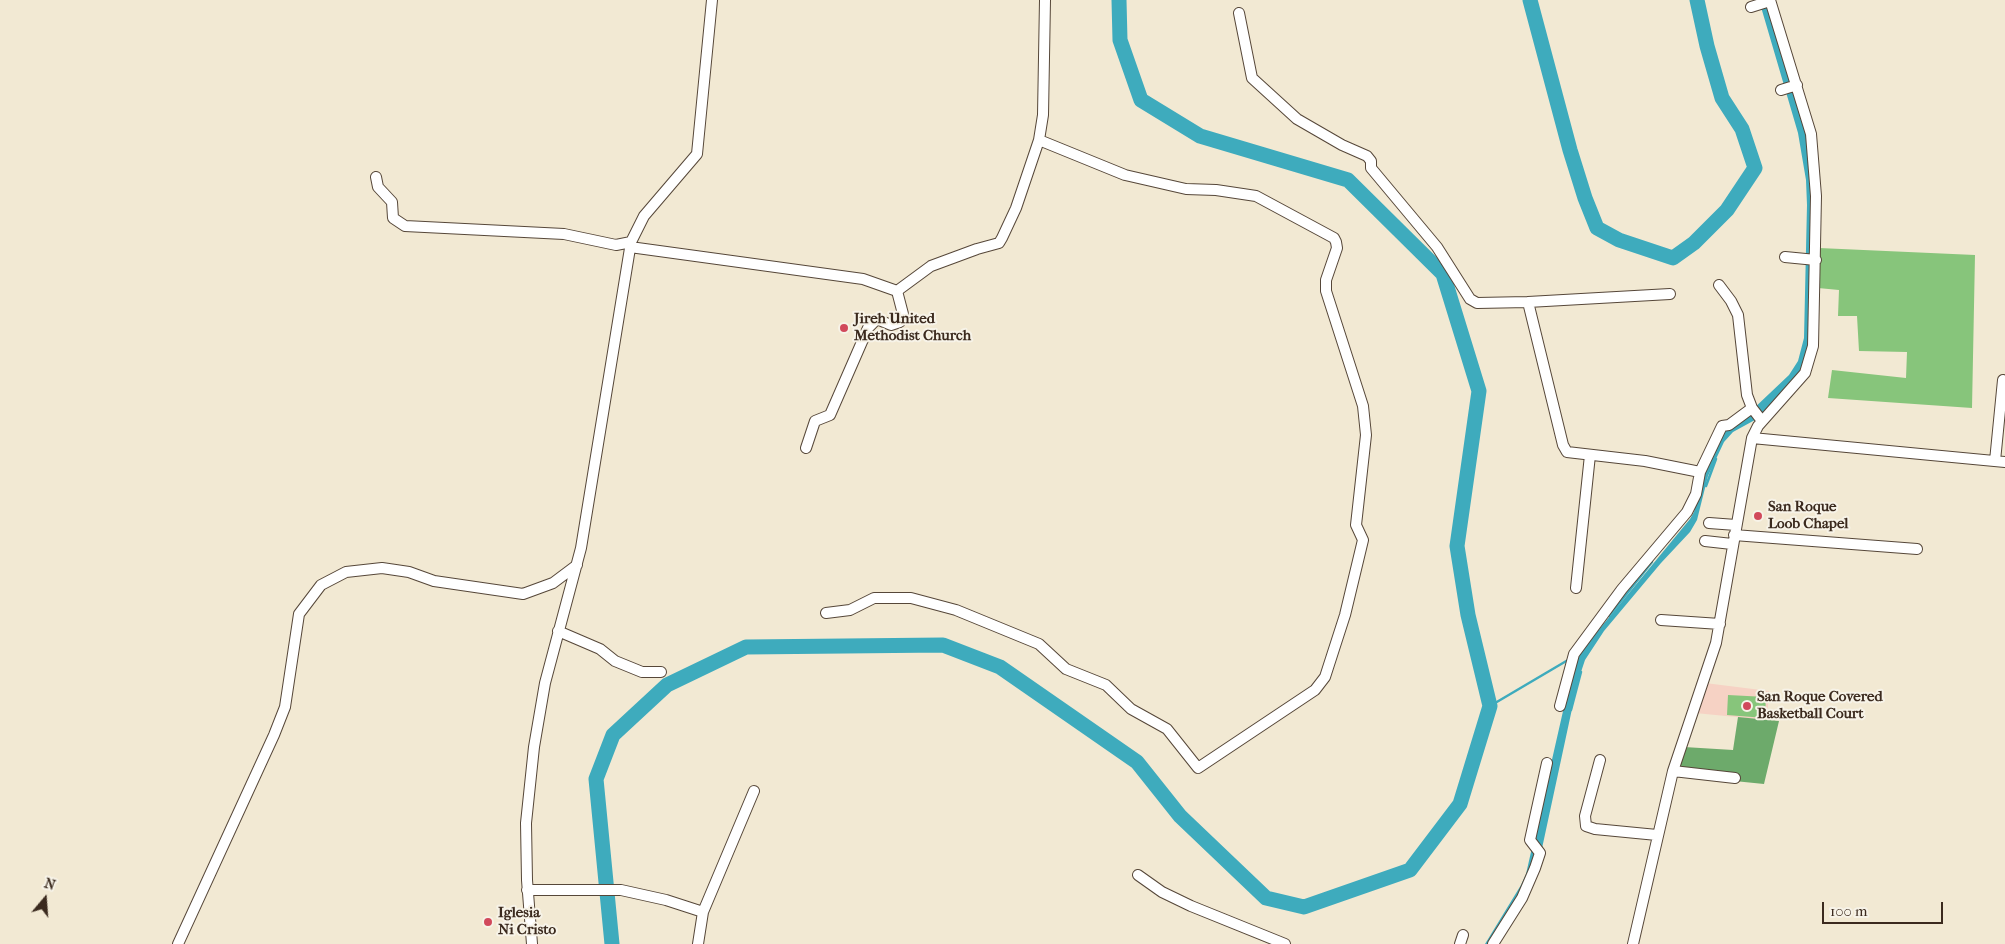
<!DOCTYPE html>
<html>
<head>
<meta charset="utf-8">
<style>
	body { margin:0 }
	#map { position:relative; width:2005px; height:944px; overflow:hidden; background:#f2e9d3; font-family:"IM FELL French Canon",serif }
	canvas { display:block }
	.north { position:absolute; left:20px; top:874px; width:50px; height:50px; -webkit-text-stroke:4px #f7f3e8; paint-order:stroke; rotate:18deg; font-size:14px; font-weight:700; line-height:20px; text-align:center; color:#3b2a1e }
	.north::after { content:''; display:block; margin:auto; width:18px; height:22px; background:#3b2a1e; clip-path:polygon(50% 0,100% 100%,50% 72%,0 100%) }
	.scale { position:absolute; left:1822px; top:902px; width:121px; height:22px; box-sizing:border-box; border:2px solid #3b2a1e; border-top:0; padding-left:6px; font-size:15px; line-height:18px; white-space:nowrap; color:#3b2a1e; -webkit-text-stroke:4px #f7f3e8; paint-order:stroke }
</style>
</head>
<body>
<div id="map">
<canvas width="2005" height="944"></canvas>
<div class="north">N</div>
<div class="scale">100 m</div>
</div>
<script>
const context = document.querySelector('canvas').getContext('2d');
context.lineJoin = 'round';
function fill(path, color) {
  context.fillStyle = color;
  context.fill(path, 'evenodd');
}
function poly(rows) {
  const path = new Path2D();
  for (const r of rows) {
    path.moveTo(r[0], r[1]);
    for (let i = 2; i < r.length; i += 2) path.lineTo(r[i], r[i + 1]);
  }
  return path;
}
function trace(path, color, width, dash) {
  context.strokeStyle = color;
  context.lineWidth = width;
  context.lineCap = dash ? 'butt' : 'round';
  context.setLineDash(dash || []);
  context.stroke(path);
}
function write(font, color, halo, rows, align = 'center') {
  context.font = font + ' "IM FELL French Canon",serif';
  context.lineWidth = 4;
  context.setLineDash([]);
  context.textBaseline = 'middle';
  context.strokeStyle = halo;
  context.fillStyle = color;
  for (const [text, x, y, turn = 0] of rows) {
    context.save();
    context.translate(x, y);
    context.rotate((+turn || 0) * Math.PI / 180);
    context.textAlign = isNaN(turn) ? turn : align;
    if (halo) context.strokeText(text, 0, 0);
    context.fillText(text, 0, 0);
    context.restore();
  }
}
const built = poly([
	[1705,683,1769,691,1767,720,1695,713]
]);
const green = poly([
	[1819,248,1975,255,1972,408,1828,398,1832,370,1906,378,1907,352,1859,351,1857,316,1838,316,1839,290,1818,288],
	[1728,695,1766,697,1765,718,1727,715]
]);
const forest = poly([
	[1738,717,1779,721,1764,784,1675,775,1684,747,1733,750]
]);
const water = poly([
	[1767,0,1808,134,1812,182,1812,340,1804,366,1764,415,1733,432,1724,442,1708,476,1697,520,1690,532,1661,563,1604,631,1585,660,1578,681,1541,853,1498,944,1485,944,1521,885,1526,874,1571,676,1578,655,1690,519,1694,512,1702,475,1718,440,1727,429,1751,411,1789,375,1798,361,1804,338,1807,205,1806,180,1798,133,1761,7]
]);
const stream = poly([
	[1706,486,1716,459],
	[1609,616,1652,562],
	[1490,706,1568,660],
	[1571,710,1581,672]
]);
const river = poly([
	[1530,0,1570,150,1585,198,1597,228,1619,240,1673,258,1694,243,1727,210,1755,168,1742,129,1722,98,1707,46,1697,0],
	[612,944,596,779,613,735,667,685,746,647,943,645,1000,667,1137,762,1180,816,1266,898,1304,907,1410,870,1460,804,1490,706,1468,615,1457,546,1479,391,1443,274,1348,180,1200,136,1141,100,1120,40,1119,0]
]);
const minor = poly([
	[1751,7,1770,1],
	[1239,13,1252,78,1297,119,1342,145,1367,156,1371,161,1371,168,1437,247,1470,299,1477,303,1528,302],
	[1781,90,1797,85],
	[376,177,378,187,392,202,393,218,405,226,564,234,616,245,631,242],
	[630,247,863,279,897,291],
	[1785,257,1816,260],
	[1719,285,1731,301,1738,315,1747,395,1752,408,1762,421],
	[1670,294,1528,302,1563,445,1567,452,1645,461,1700,472,1722,426,1729,425,1752,408],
	[1752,438,2005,462],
	[806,448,815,421,830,415,868,328,875,321,879,320,891,325,900,322,903,314,897,291,931,266,977,249,999,243,1002,238,1016,208,1039,140,1043,115,1045,0],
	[1995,461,2003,380],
	[1709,523,1736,525],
	[1734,535,1917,549],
	[1705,541,1732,544],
	[1576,588,1590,455],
	[826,613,850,610,874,598,911,598,956,610,1039,644,1066,669,1106,685,1131,709,1167,729,1198,768,1315,690,1325,677,1345,615,1363,540,1356,525,1366,435,1363,406,1326,291,1326,280,1337,248,1336,242,1334,238,1256,196,1216,190,1186,189,1125,175,1039,140],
	[1661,620,1720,624],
	[558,631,600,649,615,661,642,672,661,672],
	[1560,706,1574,654,1622,589,1687,512,1696,494,1700,472],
	[1600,760,1585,816,1586,826,1595,829,1657,835],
	[1673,771,1735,778],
	[1138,875,1162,892,1191,906,1285,944],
	[527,890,621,890,666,900,703,912],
	[178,944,274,735,285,707,299,614,321,585,346,572,382,568,409,572,434,581,523,594,553,583,577,565],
	[532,944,527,880,526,823,534,747,545,683,581,548,631,242,644,216,697,154,712,0],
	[698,944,703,912,754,791],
	[1460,944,1463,935],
	[1493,944,1522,898,1535,868,1540,853,1530,840,1547,763],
	[1633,944,1673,771,1716,643,1752,438,1758,426,1805,373,1813,346,1816,196,1811,134,1770,0]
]);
const markers = [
	[844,328,5,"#d1495b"],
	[1758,516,5,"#d1495b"],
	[1747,706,5,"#d1495b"],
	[488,922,5,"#d1495b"]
];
const poiNames = [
	["Jireh United",854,319],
	["Methodist Church",854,336],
	["San Roque",1768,507],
	["Loob Chapel",1768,524],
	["San Roque Covered",1757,697],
	["Basketball Court",1757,714],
	["Iglesia",498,913],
	["Ni Cristo",498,930]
];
fill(built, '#f6d2c4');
fill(green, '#87c57b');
fill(forest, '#6daa6b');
fill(water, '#3eabbd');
trace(stream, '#3eabbd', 2.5);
trace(river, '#3eabbd', 15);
trace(minor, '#564739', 12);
trace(minor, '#fff', 10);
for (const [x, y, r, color] of markers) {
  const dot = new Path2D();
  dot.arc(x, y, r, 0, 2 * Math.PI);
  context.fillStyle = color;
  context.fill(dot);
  trace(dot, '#f7f3e8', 2);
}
write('bold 15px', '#3b2a1e', '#f7f3e8', poiNames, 'left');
</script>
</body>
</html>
